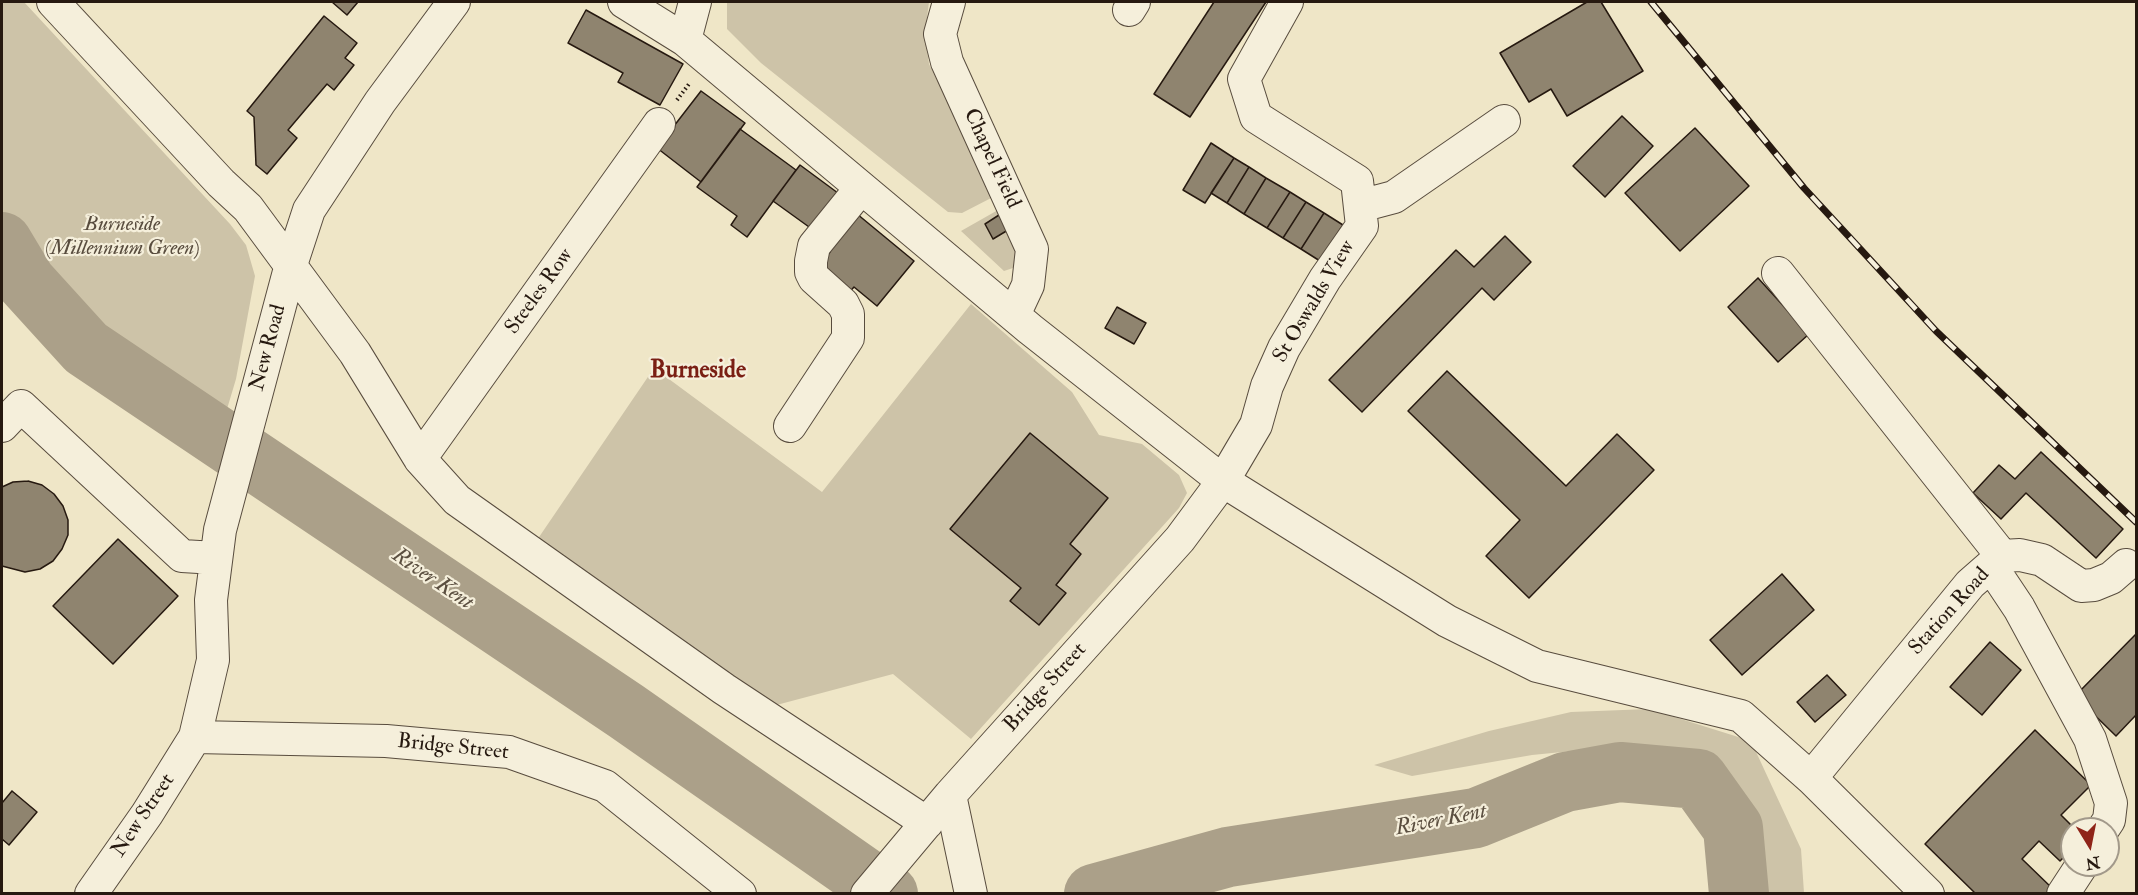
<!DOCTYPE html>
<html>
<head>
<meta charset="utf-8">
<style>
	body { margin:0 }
	#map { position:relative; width:2138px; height:895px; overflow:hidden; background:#efe6c7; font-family:"IM FELL Double Pica",serif }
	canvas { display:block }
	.frame { position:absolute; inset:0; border:3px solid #261910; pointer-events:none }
	.north { position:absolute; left:2060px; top:817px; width:60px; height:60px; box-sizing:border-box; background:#f5efdb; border:2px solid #a2998a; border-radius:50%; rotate:170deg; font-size:16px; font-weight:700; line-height:24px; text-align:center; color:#261910 }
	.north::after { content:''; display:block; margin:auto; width:21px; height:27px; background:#8f2418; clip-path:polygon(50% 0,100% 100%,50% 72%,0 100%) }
</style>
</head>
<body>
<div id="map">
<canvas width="2138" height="895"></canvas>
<div class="frame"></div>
<div class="north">N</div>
</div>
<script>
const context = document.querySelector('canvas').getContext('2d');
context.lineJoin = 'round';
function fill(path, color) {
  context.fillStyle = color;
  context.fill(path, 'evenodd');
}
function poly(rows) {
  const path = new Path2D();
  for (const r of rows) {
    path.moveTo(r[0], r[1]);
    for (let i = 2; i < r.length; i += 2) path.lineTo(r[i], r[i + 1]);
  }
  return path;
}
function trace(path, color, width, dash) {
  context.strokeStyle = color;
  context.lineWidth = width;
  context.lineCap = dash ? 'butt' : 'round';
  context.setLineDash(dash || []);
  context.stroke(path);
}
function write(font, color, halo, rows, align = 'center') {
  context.font = font + ' "IM FELL Double Pica",serif';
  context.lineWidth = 4.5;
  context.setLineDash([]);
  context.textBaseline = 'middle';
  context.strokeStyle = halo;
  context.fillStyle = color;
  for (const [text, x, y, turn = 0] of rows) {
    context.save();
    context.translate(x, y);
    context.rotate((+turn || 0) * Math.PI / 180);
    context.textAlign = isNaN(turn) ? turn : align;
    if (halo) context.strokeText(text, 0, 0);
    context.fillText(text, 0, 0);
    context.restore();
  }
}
const green = poly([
	[2,2,24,2,230,224,246,245,255,276,236,379,227,409,184,383,178,390,171,387,80,322,44,281,2,212],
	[727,2,929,2,925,33,929,64,995,196,962,213,948,212,761,63,727,29],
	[998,210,1019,259,1013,268,1004,271,961,231],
	[971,304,1072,392,1099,435,1142,444,1179,475,1187,493,1179,508,971,739,893,674,769,707,535,543,654,368,822,492],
	[1649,709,1751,741,1801,849,1804,893,1763,893,1742,792,1713,772,1623,746,1532,755,1412,776,1374,765,1489,731,1571,712]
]);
const river = poly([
	[2,242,26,282,86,348,626,711,888,894],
	[1094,894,1228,857,1476,818,1565,782,1620,772,1698,779,1733,828,1739,894]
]);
const building = poly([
	[332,2,358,2,347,15,332,2],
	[1214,2,1266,2,1190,117,1154,94,1214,2],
	[1587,2,1601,2,1643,71,1567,116,1551,89,1529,102,1500,53,1587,2],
	[586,10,683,64,660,105,618,82,623,73,568,43,586,10],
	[324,16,357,43,345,58,354,65,334,90,327,84,288,130,297,138,267,174,256,165,254,117,247,111,324,16],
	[701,91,745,123,701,182,657,148,701,91],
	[1622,116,1653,146,1605,197,1573,166,1622,116],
	[1695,128,1749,186,1680,251,1625,193,1695,128],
	[740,129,796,170,747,237,731,225,737,216,697,187,740,129],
	[1211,143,1234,158,1205,203,1183,190,1211,143],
	[1234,158,1249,167,1227,203,1211,193,1234,158],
	[800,165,842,196,816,232,773,201,800,165],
	[1249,167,1266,178,1244,214,1227,203,1249,167],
	[1266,178,1290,192,1267,228,1244,214,1266,178],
	[1290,192,1306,202,1283,238,1267,228,1290,192],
	[1306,202,1324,213,1301,249,1283,238,1306,202],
	[851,209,914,261,877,306,854,287,846,296,815,271,830,252,821,245,851,209],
	[1324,213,1343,225,1320,261,1301,249,1324,213],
	[999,215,1008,230,993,239,985,224,999,215],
	[1505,236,1531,262,1494,300,1482,288,1362,412,1329,380,1456,250,1474,267,1505,236],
	[1758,278,1809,334,1778,362,1728,307,1758,278],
	[1117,307,1146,323,1134,344,1105,328,1117,307],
	[1447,371,1566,486,1617,434,1654,470,1529,598,1486,556,1520,520,1408,411,1447,371],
	[1030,433,1108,498,1070,544,1081,554,1056,585,1066,593,1039,625,1010,601,1021,588,950,529,1030,433],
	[2041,452,2123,529,2096,558,2026,493,2001,519,1973,493,1999,465,2015,479,2041,452],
	[28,481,42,485,54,494,63,506,68,520,68,535,62,549,53,561,40,569,25,572,2,566,2,487,13,482,28,481],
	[118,539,178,596,113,664,53,606,118,539],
	[1782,574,1814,610,1742,675,1710,640,1782,574],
	[2136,634,2136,715,2116,736,2075,696,2136,634],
	[1990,642,2021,670,1982,715,1950,687,1990,642],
	[1827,675,1846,695,1815,722,1797,702,1827,675],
	[2035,730,2091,785,2061,815,2075,829,2072,829,2072,849,2060,861,2039,841,2022,859,2053,889,2049,894,1976,894,1925,844,2035,730],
	[12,791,37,812,9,845,2,839,2,803,12,791]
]);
const path = poly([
	[677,100,689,84]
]);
const minor = poly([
	[53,2,221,183,248,208,355,353,420,459,457,500,724,689,927,823],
	[624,2,685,40,1030,329,1223,481,1447,621,1537,666,1741,716,1811,778,1928,894],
	[949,2,940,34,947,62,1032,249,1028,285,1014,315],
	[1129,10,1134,2],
	[685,40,695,2],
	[1360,206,1394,197,1504,121],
	[1778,273,2002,556],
	[2,426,21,406,182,556,216,558],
	[790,426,848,338,848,314,843,304,814,278,811,272,811,261,814,246,861,188],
	[420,459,659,124],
	[1991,566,2019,608,2090,739,2111,803,2109,820,2103,829],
	[195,737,386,741,509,752,605,786,740,894],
	[1811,778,1970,584,2002,556,2020,555,2042,560,2081,586,2094,585,2111,578,2126,565],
	[950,795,971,894],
	[91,894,147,814,195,737,213,660,211,600,220,530,290,268,309,210,380,102,454,2],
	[867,894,950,795,1180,539,1223,481,1256,425,1267,386,1284,348,1325,279,1362,226,1357,181,1256,117,1244,79,1287,2],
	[2063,894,2082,865]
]);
const rail = poly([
	[1651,2,1804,188,1936,331,2136,522]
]);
const streetNames = [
	["Chapel Field",991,159,65],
	["Steeles Row",540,292,-54],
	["St Oswalds View",1315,302,-59],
	["New Road",269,348,-75],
	["Station Road",1950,612,-48],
	["Bridge Street",1046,688,-48],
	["Bridge Street",453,748,6],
	["New Street",144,816,-56]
];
const parkNames = [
	["Burneside",122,225],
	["(Millennium Green)",122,249]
];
const waterNames = [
	["River Kent",432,580,34],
	["River Kent",1441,821,-11]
];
const quarterNames = [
	["Burneside",698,372]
];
fill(green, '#cdc3a8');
trace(river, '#aba089', 60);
fill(building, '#8f846f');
trace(building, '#261910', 1.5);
trace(minor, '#584c3e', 34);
trace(path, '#261910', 4, [1.5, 3]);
trace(minor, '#f5efdb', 32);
trace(rail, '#261910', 7);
trace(rail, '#f5efdb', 4.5, [14]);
write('21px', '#261910', '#f5efdb', streetNames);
write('italic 21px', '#584c3e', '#f5efdb', parkNames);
write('italic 22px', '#5b4f40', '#f5efdb', waterNames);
write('bold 24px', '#7a1f14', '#f5efdb', quarterNames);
</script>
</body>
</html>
